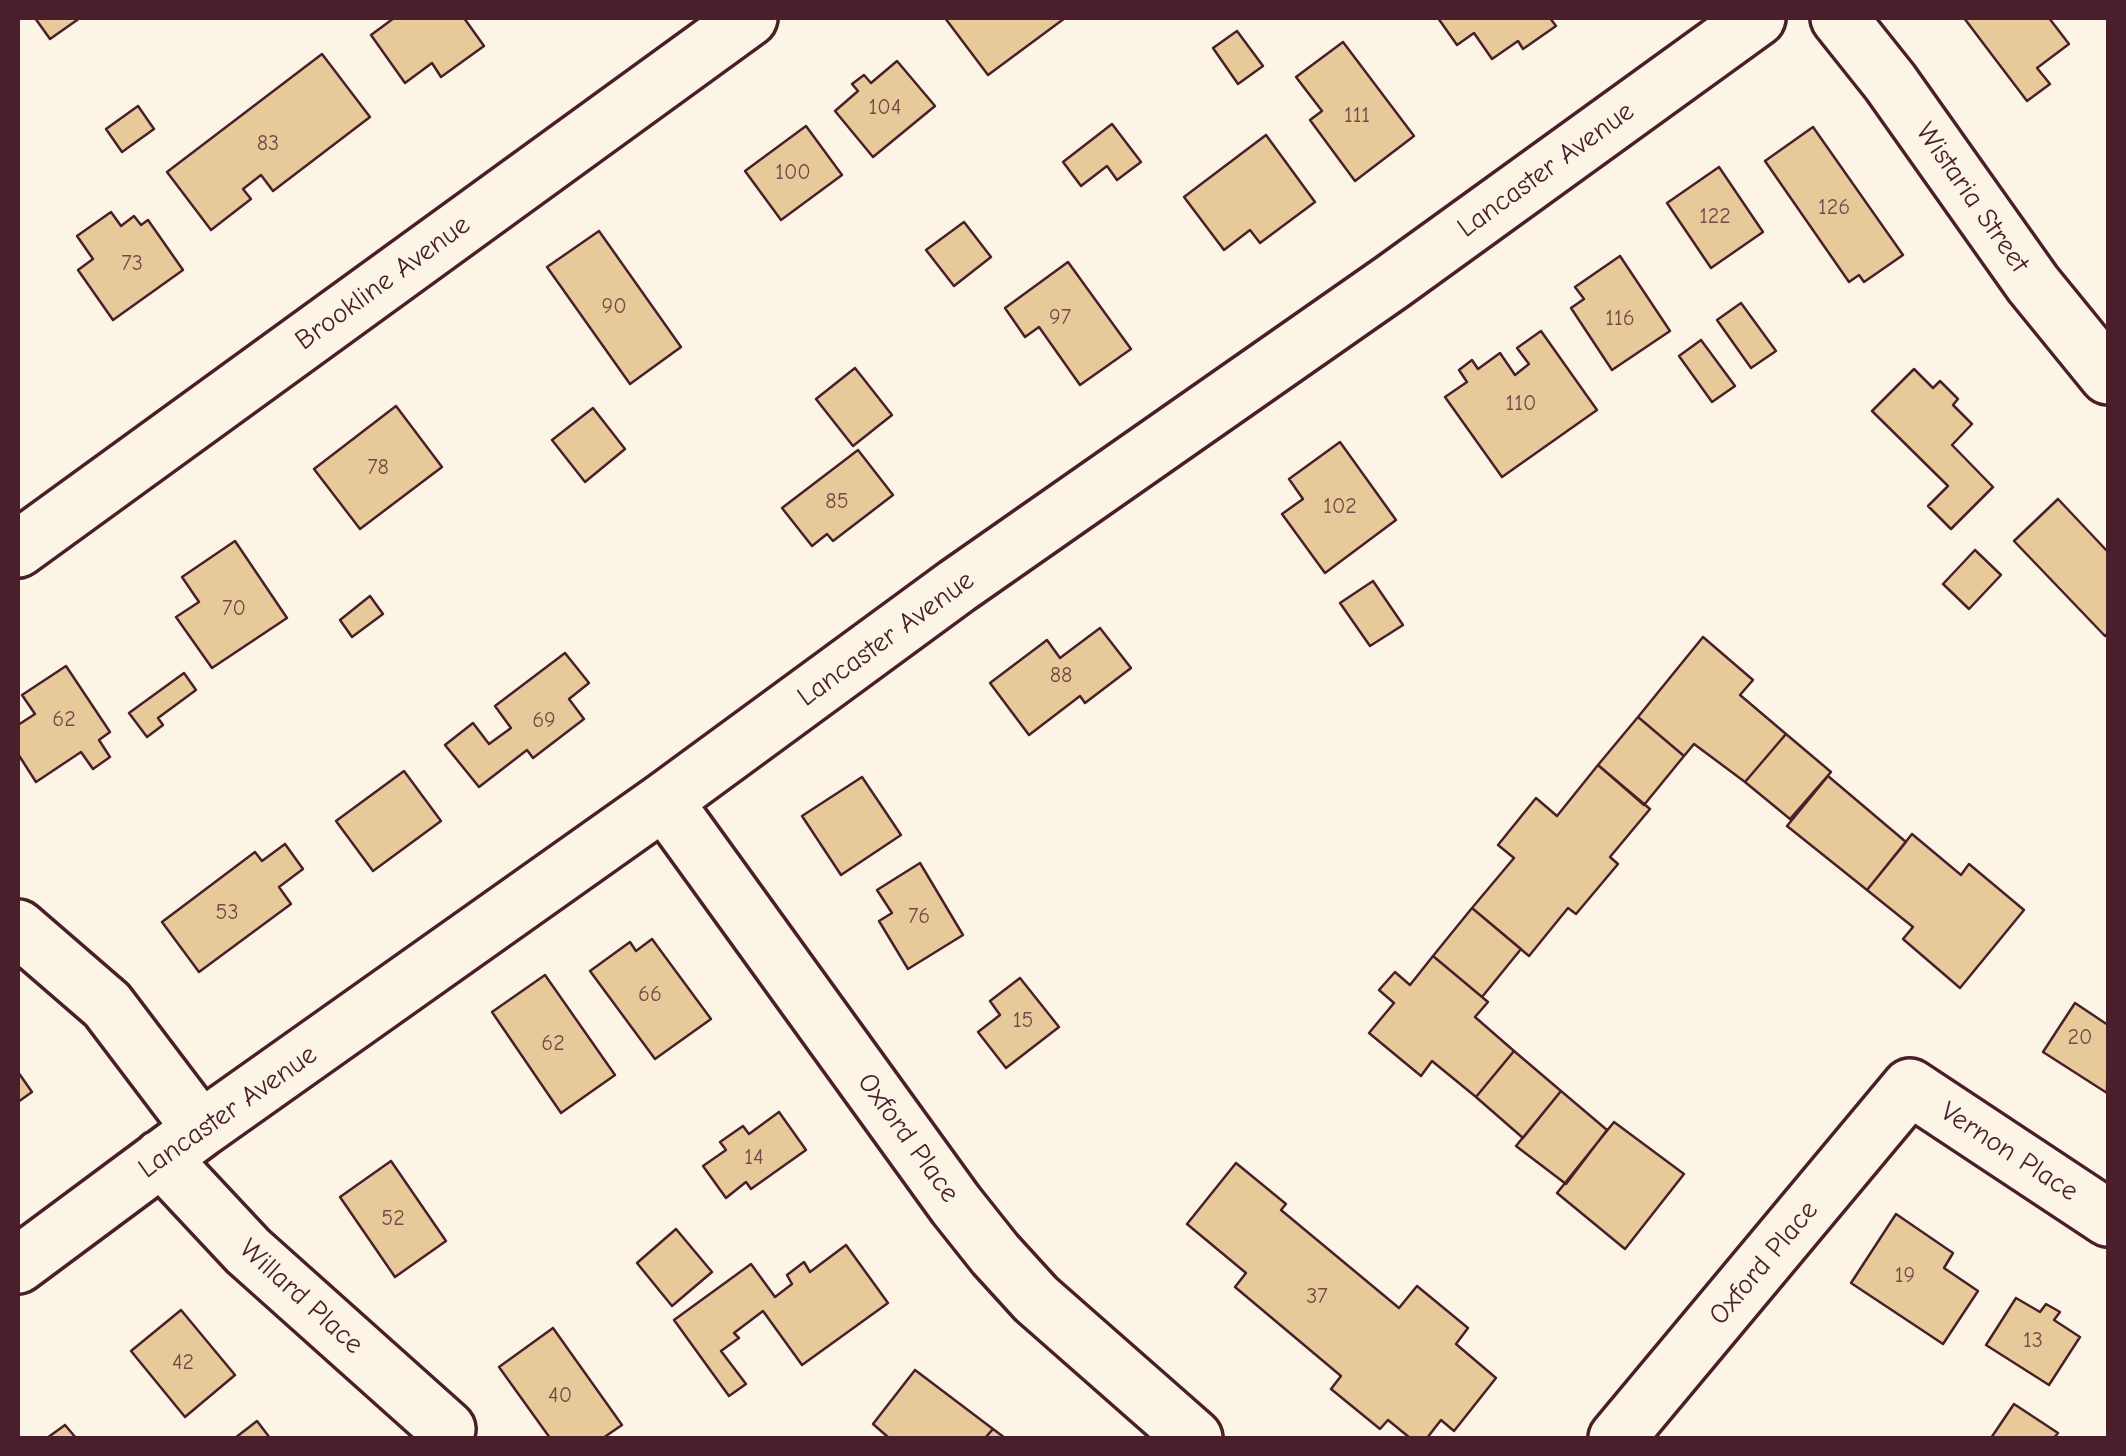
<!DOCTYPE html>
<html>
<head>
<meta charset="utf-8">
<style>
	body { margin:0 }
	#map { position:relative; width:2126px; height:1456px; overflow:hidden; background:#fcf5e5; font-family:"Comic Neue",sans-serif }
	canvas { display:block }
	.frame { position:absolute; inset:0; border:20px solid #4a1f2b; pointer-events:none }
</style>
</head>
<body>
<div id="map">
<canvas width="2126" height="1456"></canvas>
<div class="frame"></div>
</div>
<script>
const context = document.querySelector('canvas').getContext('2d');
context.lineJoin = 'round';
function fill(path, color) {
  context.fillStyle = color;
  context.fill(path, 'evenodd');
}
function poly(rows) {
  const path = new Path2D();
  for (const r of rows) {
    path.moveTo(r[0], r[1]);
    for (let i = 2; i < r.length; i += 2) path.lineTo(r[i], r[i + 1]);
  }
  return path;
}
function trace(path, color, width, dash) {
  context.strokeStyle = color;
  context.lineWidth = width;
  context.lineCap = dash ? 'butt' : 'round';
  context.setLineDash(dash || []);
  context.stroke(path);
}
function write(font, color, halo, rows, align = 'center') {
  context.font = font + ' "Comic Neue",sans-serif';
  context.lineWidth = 9;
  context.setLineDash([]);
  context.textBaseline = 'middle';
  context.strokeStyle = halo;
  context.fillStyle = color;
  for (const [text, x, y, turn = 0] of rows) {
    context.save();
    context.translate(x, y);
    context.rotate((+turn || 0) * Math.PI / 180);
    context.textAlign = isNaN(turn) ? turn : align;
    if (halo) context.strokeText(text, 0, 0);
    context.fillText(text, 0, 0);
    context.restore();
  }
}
const building = poly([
	[35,18,80,18,50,39,35,18],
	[394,18,464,18,484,46,441,77,432,63,405,83,371,35,394,18],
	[945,18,1065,18,988,75,945,18],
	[1438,18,1550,18,1556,26,1523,49,1518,41,1492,59,1474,33,1457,45,1438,18],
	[1964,18,2049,18,2069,44,2037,68,2050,84,2027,101,1964,18],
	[1237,31,1263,66,1238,84,1213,48,1237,31],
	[1343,42,1414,136,1355,181,1310,120,1322,111,1296,77,1343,42],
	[322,54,370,117,273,191,261,175,243,189,251,199,211,230,167,172,322,54],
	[897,61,935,106,873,157,835,111,858,91,852,84,864,75,871,83,897,61],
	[138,106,154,129,122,152,106,129,138,106],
	[1112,124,1141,162,1117,180,1107,166,1081,186,1063,162,1112,124],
	[806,126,842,175,781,220,745,171,806,126],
	[1813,127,1903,255,1864,282,1859,275,1849,282,1765,161,1813,127],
	[1266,135,1315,202,1260,243,1250,230,1224,250,1184,197,1266,135],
	[1719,167,1763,232,1711,268,1667,203,1719,167],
	[111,212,121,226,134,216,141,225,148,220,183,270,113,320,78,270,93,259,77,236,111,212],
	[964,222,991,257,954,286,926,250,964,222],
	[599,231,681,347,630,384,547,267,599,231],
	[1620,256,1670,331,1612,370,1571,308,1584,299,1575,287,1620,256],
	[1068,262,1131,349,1080,385,1039,327,1025,337,1005,308,1068,262],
	[1741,303,1776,351,1751,368,1717,320,1741,303],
	[1541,331,1597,410,1502,477,1445,397,1467,382,1459,370,1472,360,1478,369,1500,353,1515,375,1529,364,1517,348,1541,331],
	[1701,340,1735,386,1712,402,1679,356,1701,340],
	[855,368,892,415,853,446,816,399,855,368],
	[1914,369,1933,388,1940,381,1958,399,1953,405,1972,424,1952,445,1993,487,1951,529,1928,506,1948,486,1872,411,1914,369],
	[396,406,442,467,360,529,314,469,396,406],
	[593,408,625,449,585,482,552,440,593,408],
	[1340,442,1396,520,1325,573,1282,514,1303,499,1289,479,1340,442],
	[858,450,893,495,833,541,827,534,812,546,782,508,858,450],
	[2058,499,2108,552,2108,633,2105,636,2014,541,2058,499],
	[235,541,287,618,212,668,176,617,199,602,182,577,235,541],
	[1975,550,2001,575,1969,609,1943,584,1975,550],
	[1373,581,1403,625,1370,646,1340,603,1373,581],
	[370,596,383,614,352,637,340,620,370,596],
	[1100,628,1131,668,1085,703,1080,696,1029,735,990,683,1047,640,1060,658,1100,628],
	[1703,637,1753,680,1740,695,1786,734,1745,782,1694,744,1684,756,1638,717,1703,637],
	[565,653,589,683,569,699,584,719,533,758,527,750,479,787,445,745,473,723,489,744,511,728,495,706,565,653],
	[66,666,110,732,99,740,110,757,93,769,81,752,36,782,18,754,18,725,35,714,22,695,66,666],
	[184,673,196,690,158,718,163,725,147,737,129,713,184,673],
	[1638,717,1684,756,1644,805,1598,765,1638,717],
	[1786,734,1831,772,1790,819,1745,782,1786,734],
	[1598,765,1650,809,1610,857,1618,864,1576,914,1568,908,1529,956,1472,908,1514,858,1498,845,1536,798,1557,816,1598,765],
	[404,771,441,821,373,871,336,821,404,771],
	[1828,776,1906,842,1867,890,1787,826,1828,776],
	[862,777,901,835,841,875,802,816,862,777],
	[1912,834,1961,875,1969,864,2024,910,1960,988,1903,939,1913,927,1867,890,1912,834],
	[285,844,303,869,279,887,291,904,199,972,162,922,255,852,262,861,285,844],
	[920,863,963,935,908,969,879,921,892,913,877,890,920,863],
	[1472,908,1521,949,1482,997,1433,956,1472,908],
	[652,939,711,1019,655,1059,590,971,630,942,636,951,652,939],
	[1433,956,1488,1002,1475,1017,1514,1051,1476,1097,1432,1061,1421,1076,1369,1033,1394,1003,1379,990,1395,972,1410,985,1433,956],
	[545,975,615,1075,561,1113,492,1012,545,975],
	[1020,978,1059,1027,1006,1068,978,1032,1000,1015,990,1001,1020,978],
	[2075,1003,2108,1025,2107,1093,2043,1052,2075,1003],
	[1514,1051,1561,1091,1523,1138,1476,1097,1514,1051],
	[18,1072,32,1092,18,1102,18,1072],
	[1561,1091,1607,1130,1566,1184,1516,1146,1561,1091],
	[779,1112,806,1150,751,1189,746,1182,726,1198,703,1166,726,1150,720,1142,743,1126,749,1134,779,1112],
	[1614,1122,1684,1174,1625,1249,1557,1193,1614,1122],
	[391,1161,446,1241,395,1277,340,1197,391,1161],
	[1236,1163,1286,1204,1281,1210,1399,1308,1417,1286,1468,1328,1456,1344,1496,1378,1454,1431,1441,1420,1427,1438,1410,1438,1388,1420,1380,1429,1331,1389,1341,1376,1235,1287,1246,1273,1187,1224,1236,1163],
	[1896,1214,1953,1253,1944,1268,1978,1291,1943,1344,1851,1283,1896,1214],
	[676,1229,712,1272,672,1306,637,1263,676,1229],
	[846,1245,888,1303,802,1365,763,1311,734,1333,739,1338,721,1351,746,1384,729,1396,674,1320,751,1264,775,1297,792,1284,787,1275,804,1262,810,1272,846,1245],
	[2016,1298,2040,1312,2046,1304,2060,1312,2054,1320,2080,1337,2049,1385,1986,1345,2016,1298],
	[181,1310,235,1375,185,1417,131,1351,181,1310],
	[553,1328,622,1425,603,1438,550,1438,499,1367,553,1328],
	[915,1370,993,1429,985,1438,889,1438,873,1424,915,1370],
	[2014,1404,2058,1433,2054,1438,1991,1438,2014,1404],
	[257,1421,270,1438,235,1438,257,1421],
	[65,1425,76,1438,47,1438,65,1425],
	[993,1429,1005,1438,985,1438,993,1429]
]);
const minor = poly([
	[1839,18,1890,82,2033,284,2108,376],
	[18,549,749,18],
	[664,801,956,1205,995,1254,1036,1299,1194,1438],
	[18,928,107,1005,201,1129],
	[161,1158,248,1251,447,1429],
	[18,1265,201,1129,664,801,957,586,1392,282,1757,18],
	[1617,1438,1910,1087,2108,1218]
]);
const numberNames = [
	["104",885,108],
	["111",1357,116],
	["83",268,144],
	["100",793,173],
	["126",1834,208],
	["122",1715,217],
	["73",132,264],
	["90",614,307],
	["97",1060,318],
	["116",1620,319],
	["110",1521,404],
	["78",378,468],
	["85",837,502],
	["102",1340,507],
	["70",234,609],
	["88",1061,676],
	["62",64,720],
	["69",544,721],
	["53",227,913],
	["76",919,917],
	["66",650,995],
	["15",1023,1021],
	["20",2080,1038],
	["62",553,1044],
	["14",754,1158],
	["52",393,1219],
	["19",1905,1276],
	["37",1317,1297],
	["13",2033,1341],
	["42",183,1363],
	["40",560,1396]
];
const streetNames = [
	["Lancaster Avenue",1546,170,-36],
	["Wistaria Street",1972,198,55],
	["Brookline Avenue",383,283,-36],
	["Lancaster Avenue",886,639,-36],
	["Lancaster Avenue",228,1112,-35],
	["Oxford Place",908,1138,54],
	["Vernon Place",2009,1152,33],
	["Oxford Place",1764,1263,-50],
	["Willard Place",301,1297,42]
];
fill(building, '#e7c99a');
trace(building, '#4a1f2b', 2.5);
trace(minor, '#4a1f2b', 62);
trace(minor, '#fcf5e5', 55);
write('22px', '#714a47', null, numberNames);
write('28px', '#4a1f2b', '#fcf5e5', streetNames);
</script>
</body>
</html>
